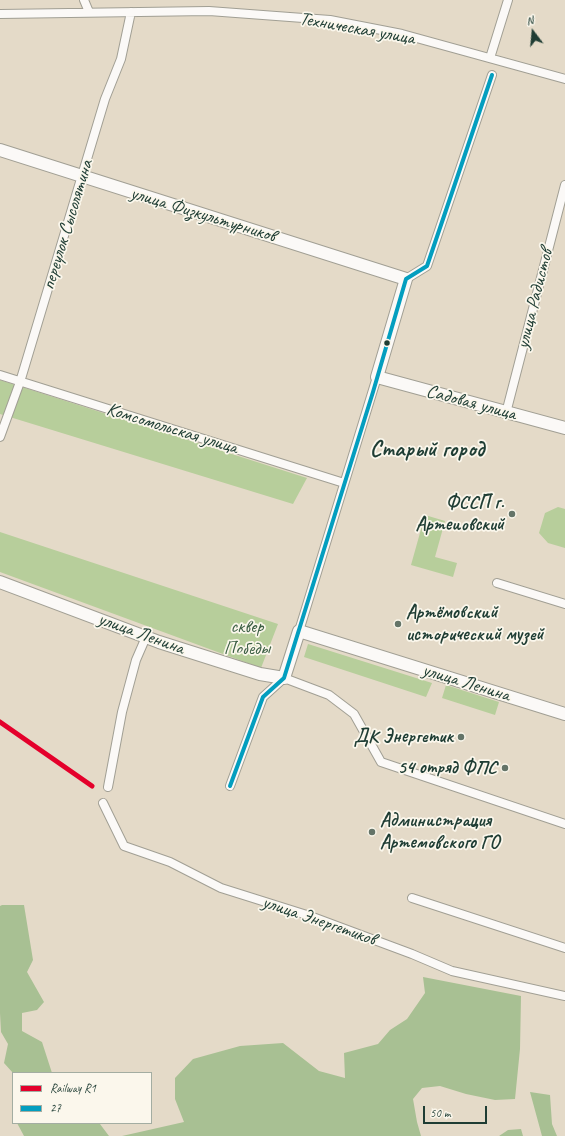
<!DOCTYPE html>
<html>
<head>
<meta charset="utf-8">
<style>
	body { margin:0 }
	#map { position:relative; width:565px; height:1136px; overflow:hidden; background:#e4dac8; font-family:Caveat,sans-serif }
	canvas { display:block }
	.legend { position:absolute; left:12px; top:1072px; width:140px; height:52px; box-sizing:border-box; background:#fbf7ec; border:1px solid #a3ada2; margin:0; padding:5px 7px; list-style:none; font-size:12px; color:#1f3d34 }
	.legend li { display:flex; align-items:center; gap:8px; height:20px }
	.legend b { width:20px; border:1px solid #a3ada2 }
	.north { position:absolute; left:513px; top:12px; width:40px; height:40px; -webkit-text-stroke:3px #fbf7ec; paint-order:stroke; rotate:344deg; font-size:11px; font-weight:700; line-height:16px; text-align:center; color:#1f3d34 }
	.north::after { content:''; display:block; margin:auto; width:14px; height:18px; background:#1f3d34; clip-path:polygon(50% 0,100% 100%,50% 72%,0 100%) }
	.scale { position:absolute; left:423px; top:1106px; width:64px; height:18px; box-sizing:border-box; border:2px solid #1f3d34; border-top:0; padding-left:5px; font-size:12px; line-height:14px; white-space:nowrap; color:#1f3d34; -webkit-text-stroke:3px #fbf7ec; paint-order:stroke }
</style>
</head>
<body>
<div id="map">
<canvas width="565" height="1136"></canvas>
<ul class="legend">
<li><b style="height:5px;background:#e4002b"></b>Railway R1</li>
<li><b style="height:5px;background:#039ebf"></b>27</li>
</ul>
<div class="north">N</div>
<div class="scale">50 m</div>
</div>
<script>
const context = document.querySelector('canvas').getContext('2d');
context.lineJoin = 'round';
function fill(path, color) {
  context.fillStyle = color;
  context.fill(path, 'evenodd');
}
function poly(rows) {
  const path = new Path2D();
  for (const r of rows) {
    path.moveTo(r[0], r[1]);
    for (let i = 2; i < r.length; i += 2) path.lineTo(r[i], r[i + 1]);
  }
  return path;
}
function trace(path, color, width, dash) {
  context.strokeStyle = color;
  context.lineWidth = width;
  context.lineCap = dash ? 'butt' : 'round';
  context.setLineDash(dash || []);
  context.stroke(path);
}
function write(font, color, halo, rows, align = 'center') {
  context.font = font + ' Caveat,sans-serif';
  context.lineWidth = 3.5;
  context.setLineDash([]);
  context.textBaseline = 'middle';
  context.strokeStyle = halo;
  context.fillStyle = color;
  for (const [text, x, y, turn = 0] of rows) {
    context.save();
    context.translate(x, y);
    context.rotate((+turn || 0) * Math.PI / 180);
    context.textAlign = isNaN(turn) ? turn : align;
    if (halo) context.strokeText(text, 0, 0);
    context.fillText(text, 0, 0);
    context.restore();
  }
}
const green = poly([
	[0,380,307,478,293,504,0,414],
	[558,507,565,509,565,548,548,543,539,533,545,513],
	[425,515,445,521,435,557,457,563,453,577,411,565],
	[0,532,278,624,261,668,0,572],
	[308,644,432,683,426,697,304,657],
	[446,685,499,702,495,715,442,698]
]);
const forest = poly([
	[2,905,24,905,33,960,27,972,44,1002,37,1010,22,1013,22,1031,42,1042,52,1073,13,1073,4,1063,8,1044,1,1032,0,1013,0,906],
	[423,977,521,996,520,1049,515,1099,495,1100,466,1094,440,1086,422,1088,413,1099,417,1122,421,1136,122,1136,184,1122,175,1099,175,1078,193,1059,240,1046,283,1043,319,1071,345,1078,344,1053,378,1044,390,1030,407,1019,425,993],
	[530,1092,550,1095,552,1124,557,1136,542,1136],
	[17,1123,100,1124,109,1136,24,1136],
	[521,1129,523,1136,499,1136,508,1130]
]);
const street = poly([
	[84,0,89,12],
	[0,14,209,11,330,20,402,34,565,79],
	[490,58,508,0],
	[406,279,427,266,492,75],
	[0,375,344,483],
	[506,413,565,185],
	[0,437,20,382,105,99,121,59,131,12],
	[497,583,565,604],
	[299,631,377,377],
	[230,786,263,697,284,678,329,695,354,714,381,762,565,824],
	[108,787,122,712,136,660,146,637],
	[103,803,124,846,170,862,221,888,310,916,412,954,452,971,565,996],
	[412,898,565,948]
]);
const secondary = poly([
	[0,150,406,279,377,377,565,428],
	[0,582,159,642,260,674,284,678,299,631,565,714]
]);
const bus1 = poly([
	[230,786,263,697,284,678,373,392,406,279,427,266,492,75]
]);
const rail1 = poly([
	[0,722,92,786]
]);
const markers = [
	[387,343,3.5,"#1f3d34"],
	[512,514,4,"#647468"],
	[398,624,4,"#647468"],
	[461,737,4,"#647468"],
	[505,768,4,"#647468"],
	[372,832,4,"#647468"]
];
const streetNames = [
	["Техническая улица",357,29,10],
	["улица Физкультурников",203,215,17],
	["переулок Сысолятина",68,225,-73],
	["улица Радистов",535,299,-76],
	["Садовая улица",471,403,15],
	["Комсомольская улица",172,429,17],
	["улица Ленина",141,634,20],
	["улица Ленина",466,683,17],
	["улица Энергетиков",319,921,19]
];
const poiNames = [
	["ФССП г.",504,503],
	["Артеиовский",504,525],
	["Артёмовский",406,613,"left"],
	["исторический музей",406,635,"left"],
	["ДК Энергетик",453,737],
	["54 отряд ФПС",497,768],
	["Администрация",380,821,"left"],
	["Артемовского ГО",380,843,"left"]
];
const parkNames = [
	["сквер",247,627],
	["Победы",247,649]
];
const districtNames = [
	["Старый город",427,450]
];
fill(green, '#b7ce9b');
fill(forest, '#a8c093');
trace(street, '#a19f94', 10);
trace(secondary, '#a19f94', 14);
trace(street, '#fbf9f7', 8);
trace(secondary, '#fbf9f7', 12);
trace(bus1, '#039ebf', 4);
trace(rail1, '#e4002b', 5);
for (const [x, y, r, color] of markers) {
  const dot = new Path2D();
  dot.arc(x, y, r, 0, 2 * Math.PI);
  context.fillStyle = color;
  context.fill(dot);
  trace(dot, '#fbf7ec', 1.5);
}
write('19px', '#1f3d34', '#fbf7ec', streetNames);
write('bold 19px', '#1f3d34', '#fbf7ec', poiNames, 'right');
write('19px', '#3c5f44', '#fbf7ec', parkNames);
write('bold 23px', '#1f3d34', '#fbf7ec', districtNames);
</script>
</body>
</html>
